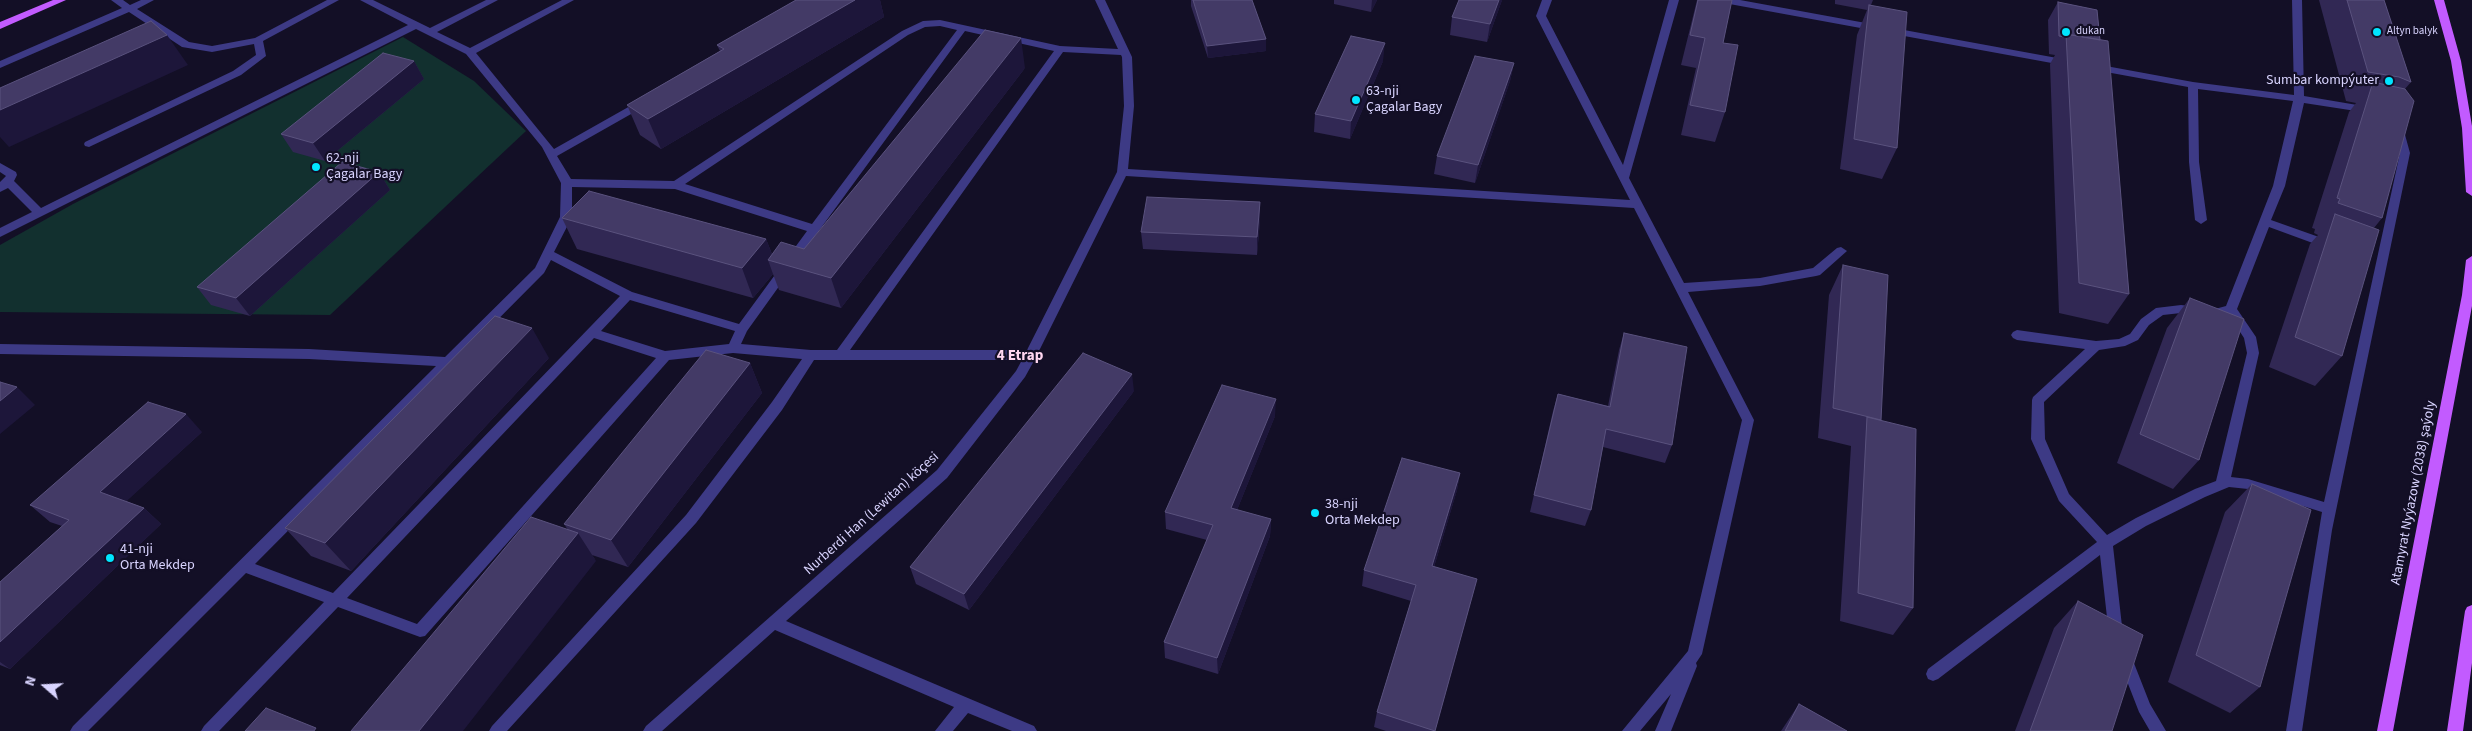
<!DOCTYPE html>
<html>
<head>
<meta charset="utf-8">
<style>
	body { margin:0 }
	#map { position:relative; width:2472px; height:731px; overflow:hidden; background:#130f26; font-family:"Source Sans 3",sans-serif }
	canvas { display:block }
	.north { position:absolute; left:20px; top:661px; width:50px; height:50px; -webkit-text-stroke:4px #130f26; paint-order:stroke; rotate:289deg; font-size:14px; font-weight:700; line-height:20px; text-align:center; color:#d9d4ff }
	.north::after { content:''; display:block; margin:auto; width:18px; height:22px; background:#d9d4ff; clip-path:polygon(50% 0,100% 100%,50% 72%,0 100%) }
</style>
</head>
<body>
<div id="map">
<canvas width="2472" height="731"></canvas>
<div class="north">N</div>
</div>
<script>
const context = document.querySelector('canvas').getContext('2d');
context.lineJoin = 'round';
function fill(path, color) {
  context.fillStyle = color;
  context.fill(path, 'evenodd');
}
function poly(rows) {
  const path = new Path2D();
  for (const r of rows) {
    path.moveTo(r[0], r[1]);
    for (let i = 2; i < r.length; i += 2) path.lineTo(r[i], r[i + 1]);
  }
  return path;
}
function trace(path, color, width, dash) {
  context.strokeStyle = color;
  context.lineWidth = width;
  context.lineCap = dash ? 'butt' : 'round';
  context.setLineDash(dash || []);
  context.stroke(path);
}
function write(font, color, halo, rows, align = 'center') {
  context.font = font + ' "Source Sans 3",sans-serif';
  context.lineWidth = 4.5;
  context.setLineDash([]);
  context.textBaseline = 'middle';
  context.strokeStyle = halo;
  context.fillStyle = color;
  for (const [text, x, y, turn = 0] of rows) {
    context.save();
    context.translate(x, y);
    context.rotate((+turn || 0) * Math.PI / 180);
    context.textAlign = isNaN(turn) ? turn : align;
    if (halo) context.strokeText(text, 0, 0);
    context.fillText(text, 0, 0);
    context.restore();
  }
}
const green = poly([
	[403,37,474,81,526,131,330,315,0,312,0,245,73,204]
]);
const minor = poly([
	[111,0,123,0,130,5,141,0,154,0,137,9,189,42,212,46,255,38,327,0,339,0,263,41,266,56,241,75,89,147,85,146,84,144,85,142,233,71,256,55,254,44,212,52,182,47,129,12,0,68,0,61,122,8,111,0],
	[360,0,373,0,430,28,486,0,498,0,437,32,470,48,562,0,574,0,476,53,554,149,639,101,647,101,647,105,557,156,571,179,674,181,902,31,923,21,940,20,1060,46,1118,49,1095,0,1105,0,1132,57,1134,106,1128,169,1630,200,1536,16,1542,0,1552,0,1546,16,1623,165,1669,0,1679,0,1629,178,1684,283,1760,278,1813,268,1837,248,1841,247,1847,251,1820,275,1816,276,1760,286,1688,292,1754,420,1702,654,1696,663,1697,666,1671,731,1655,731,1671,694,1640,731,1622,731,1688,651,1742,420,1634,208,1126,176,1038,353,1039,355,1035,359,1025,377,947,478,786,621,1034,726,1037,731,1012,731,968,713,953,731,935,731,954,707,775,630,662,731,643,731,646,726,937,470,1016,371,1022,360,814,360,782,410,696,523,507,731,489,731,492,726,686,515,772,402,802,359,733,353,669,360,425,636,420,637,338,607,219,731,201,731,204,726,324,602,246,573,88,731,70,731,73,726,436,366,309,359,0,354,0,344,309,349,445,357,535,268,560,217,561,183,542,147,466,54,416,29,0,237,0,228,32,212,8,188,0,192,0,182,6,176,0,172,0,163,16,172,17,175,14,181,41,208,408,25,360,0],
	[940,26,957,30,812,224,685,184,908,35,925,27,940,26],
	[965,31,1054,51,837,350,811,350,741,344,747,331,818,232,965,31],
	[1063,52,1121,55,1122,57,1124,106,1117,172,1027,350,850,350,1063,52],
	[572,187,675,189,807,231,739,324,632,292,554,252,572,217,572,187],
	[551,260,620,296,333,593,255,564,544,273,551,260],
	[630,300,735,331,729,344,665,351,601,331,630,300],
	[594,338,656,358,417,624,347,598,594,338],
	[1719,0,1740,0,2068,60,2073,63,2068,66,1724,3,1719,0],
	[2292,0,2302,0,2304,96,2369,107,2374,110,2369,113,2304,103,2285,186,2271,220,2333,242,2335,245,2329,249,2269,227,2237,309,2256,337,2259,353,2231,477,2248,479,2324,502,2400,153,2395,134,2390,127,2391,125,2399,125,2404,131,2410,153,2332,530,2302,731,2286,731,2322,512,2248,489,2229,487,2205,497,2146,526,2113,546,2123,635,2121,640,2116,641,2111,640,2109,635,2100,555,1938,679,1933,681,1928,679,1926,674,1928,669,2097,542,2059,501,2031,439,2032,400,2033,397,2085,349,2017,340,2013,338,2011,335,2013,332,2017,330,2096,341,2119,339,2130,334,2141,319,2156,308,2181,305,2215,309,2226,306,2273,186,2293,101,2198,89,2199,162,2207,220,2201,224,2195,220,2189,162,2188,87,2095,70,2090,67,2095,64,2193,82,2294,95,2292,0],
	[2181,313,2215,317,2229,315,2244,338,2247,353,2216,481,2195,489,2136,518,2107,535,2069,494,2045,439,2044,402,2099,350,2125,346,2138,340,2149,325,2163,315,2181,313],
	[2125,651,2130,653,2150,704,2166,731,2150,731,2139,712,2118,658,2120,653,2125,651]
]);
const major = poly([
	[53,0,66,0,0,29,0,22,53,0],
	[2434,0,2444,0,2461,61,2472,126,2472,196,2466,192,2462,128,2451,61,2434,0],
	[2472,256,2472,306,2393,731,2377,731,2462,295,2466,260,2472,256],
	[2472,605,2472,663,2463,731,2447,731,2465,611,2467,607,2472,605]
]);
const wall = poly([
	[796,0,880,0,884,17,661,149,640,135,627,105,720,51,717,45],
	[1191,0,1252,0,1266,39,1266,51,1208,58,1191,6],
	[1334,0,1377,0,1371,12,1334,4],
	[1502,0,1487,42,1450,35,1452,17],
	[1697,0,1732,0,1723,43,1725,112,1715,142,1681,135,1696,68,1681,65],
	[1835,0,1873,0,1871,5,1897,148,1882,179,1840,169,1857,35,1867,10,1835,4],
	[2319,0,2384,0,2411,82,2405,89,2382,218,2374,228,2342,356,2315,386,2269,367,2310,244,2318,235,2314,233,2315,229,2312,228,2349,112,2356,103,2346,101],
	[2058,2,2097,10,2129,294,2108,324,2059,313,2050,64,2055,55,2049,54,2048,20],
	[414,61,424,79,325,161,293,152,281,134],
	[1383,61,1350,139,1314,132,1315,114],
	[1514,63,1510,81,1475,183,1434,174,1437,156],
	[1025,68,841,308,779,290,773,274,753,298,577,249,562,218,766,239,772,254,804,249],
	[379,172,390,190,250,316,211,305,197,287],
	[1260,202,1260,220,1257,255,1143,249,1141,232],
	[1843,265,1881,420,1913,608,1893,635,1840,621,1851,446,1818,438,1829,295],
	[2190,298,2199,460,2173,489,2117,463,2167,328],
	[1624,333,1672,445,1665,463,1603,447,1591,510,1585,526,1530,512,1553,411,1558,394,1608,406,1619,350],
	[549,358,351,571,311,556,285,528],
	[750,363,762,393,628,567,592,555,596,561,568,530,564,524],
	[1134,391,969,610,916,584,910,567],
	[1275,416,1237,510,1271,519,1270,536,1218,674,1165,658,1164,642,1207,540,1166,529,1165,512],
	[202,432,126,501,144,508,161,524,10,669,0,665,0,582,62,526,50,522,30,505],
	[1460,473,1457,490,1434,567,1477,579,1435,731,1386,731,1374,727,1377,712,1411,601,1362,586,1364,570],
	[2252,484,2260,687,2230,713,2168,682,2225,512],
	[2078,601,2112,731,2015,731,2054,628],
	[1799,704,1847,731,1781,731]
]);
const shadedWall = poly([
	[855,0,880,0,884,17,661,149,648,119],
	[1372,0,1377,0,1371,12],
	[1499,0,1502,0,1487,42,1490,24],
	[167,35,188,65,9,147,0,137,0,110],
	[1021,38,1025,68,841,308,831,278],
	[1266,39,1266,51,1208,58,1207,46],
	[1385,43,1383,61,1350,139,1351,121],
	[414,61,424,79,325,161,313,143],
	[1514,63,1510,81,1475,183,1478,165],
	[379,172,390,190,250,316,236,298],
	[1260,202,1260,220,1257,255,1257,237],
	[766,239,775,262,768,260,773,274,753,298,742,268],
	[532,328,549,358,351,571,325,543],
	[750,363,762,393,628,567,611,540],
	[1132,374,1134,391,969,610,964,594],
	[17,387,35,405,0,434,0,401],
	[1276,399,1275,416,1231,525,1231,508],
	[186,414,202,432,118,509,100,492],
	[1460,473,1457,490,1429,583,1432,566],
	[144,508,161,524,10,669,0,662,0,642],
	[1271,519,1270,536,1218,674,1217,658],
	[578,533,596,561,463,731,419,731]
]);
const building = poly([
	[796,0,855,0,648,119,627,105,724,49,717,45,796,0],
	[1193,0,1252,0,1266,39,1207,46,1193,0],
	[1459,0,1499,0,1490,24,1452,17,1459,0],
	[1698,0,1732,0,1723,43,1738,45,1725,112,1690,105,1705,38,1690,35,1698,0],
	[2347,0,2384,0,2411,82,2399,77,2368,72,2347,0],
	[2058,2,2097,10,2100,40,2066,34,2064,37,2059,36,2058,2],
	[1869,5,1907,12,1897,148,1854,139,1869,5],
	[151,21,167,35,0,110,0,88,151,21],
	[985,30,1021,38,831,278,768,260,781,242,804,249,985,30],
	[2066,34,2108,41,2129,294,2079,283,2066,34],
	[1351,36,1385,43,1351,121,1315,114,1351,36],
	[383,53,414,61,313,143,281,134,383,53],
	[1475,56,1514,63,1478,165,1437,156,1475,56],
	[2373,82,2405,89,2414,101,2382,218,2338,203,2340,199,2337,198,2373,82],
	[342,162,379,172,236,298,197,287,342,162],
	[589,191,766,239,742,268,562,218,589,191],
	[1147,197,1260,202,1257,237,1141,232,1147,197],
	[2335,214,2379,230,2342,356,2295,337,2335,214],
	[1843,265,1888,275,1881,420,1833,408,1843,265],
	[2190,298,2244,319,2199,460,2140,434,2190,298],
	[495,316,532,328,325,543,285,528,495,316],
	[1624,333,1687,347,1672,445,1606,429,1591,510,1534,495,1558,394,1610,407,1624,333],
	[706,350,750,363,611,540,564,524,706,350],
	[1083,353,1132,374,964,594,910,567,1083,353],
	[0,382,17,387,0,401,0,382],
	[1222,385,1276,399,1231,508,1271,519,1217,658,1164,642,1213,525,1165,512,1222,385],
	[148,402,186,414,100,492,144,508,0,642,0,582,69,520,30,505,148,402],
	[1867,417,1916,429,1913,608,1858,593,1867,417],
	[1402,458,1460,473,1432,566,1477,579,1435,731,1377,712,1416,585,1364,570,1402,458],
	[2252,484,2311,510,2260,687,2196,655,2252,484],
	[531,517,578,533,419,731,351,731,531,517],
	[2078,601,2143,635,2112,731,2030,731,2078,601],
	[1799,704,1847,731,1785,731,1799,704],
	[266,708,316,728,314,731,245,731,266,708]
]);
const markers = [
	[2066,32,5,"#00e5ff"],
	[2377,32,5,"#00e5ff"],
	[2389,81,5,"#00e5ff"],
	[1356,100,5,"#00e5ff"],
	[316,167,5,"#00e5ff"],
	[1315,513,5,"#00e5ff"],
	[110,558,5,"#00e5ff"]
];
const farPoinames = [
	["dukan",2076,32],
	["Altyn balyk",2387,32]
];
const poiNames = [
	["Sumbar kompýuter",2379,81,"right"],
	["63-nji",1366,92],
	["Çagalar Bagy",1366,108],
	["62-nji",326,159],
	["Çagalar Bagy",326,175],
	["38-nji",1325,505],
	["Orta Mekdep",1325,521],
	["41-nji",120,550],
	["Orta Mekdep",120,566]
];
const streetNames = [
	["Atamyrat Nyýazow (2038) şaýoly",2414,493,-79],
	["Nurberdi Han (Lewitan) köçesi",872,514,-42]
];
const neighbourhoodNames = [
	["4 Etrap",1020,357]
];
fill(green, '#12302f');
fill(minor, '#3d3a85');
fill(major, '#c25bff');
fill(wall, '#312854');
fill(shadedWall, '#1d163a');
fill(building, '#433a66');
trace(building, '#5a527e', 1);
for (const [x, y, r, color] of markers) {
  const dot = new Path2D();
  dot.arc(x, y, r, 0, 2 * Math.PI);
  context.fillStyle = color;
  context.fill(dot);
  trace(dot, '#130f26', 2);
}
write('11px', '#d9d4ff', '#130f26', farPoinames, 'left');
write('14px', '#d9d4ff', '#130f26', poiNames, 'left');
write('14px', '#d9d4ff', '#130f26', streetNames);
write('bold 15px', '#ffd6f0', '#130f26', neighbourhoodNames);
</script>
</body>
</html>
